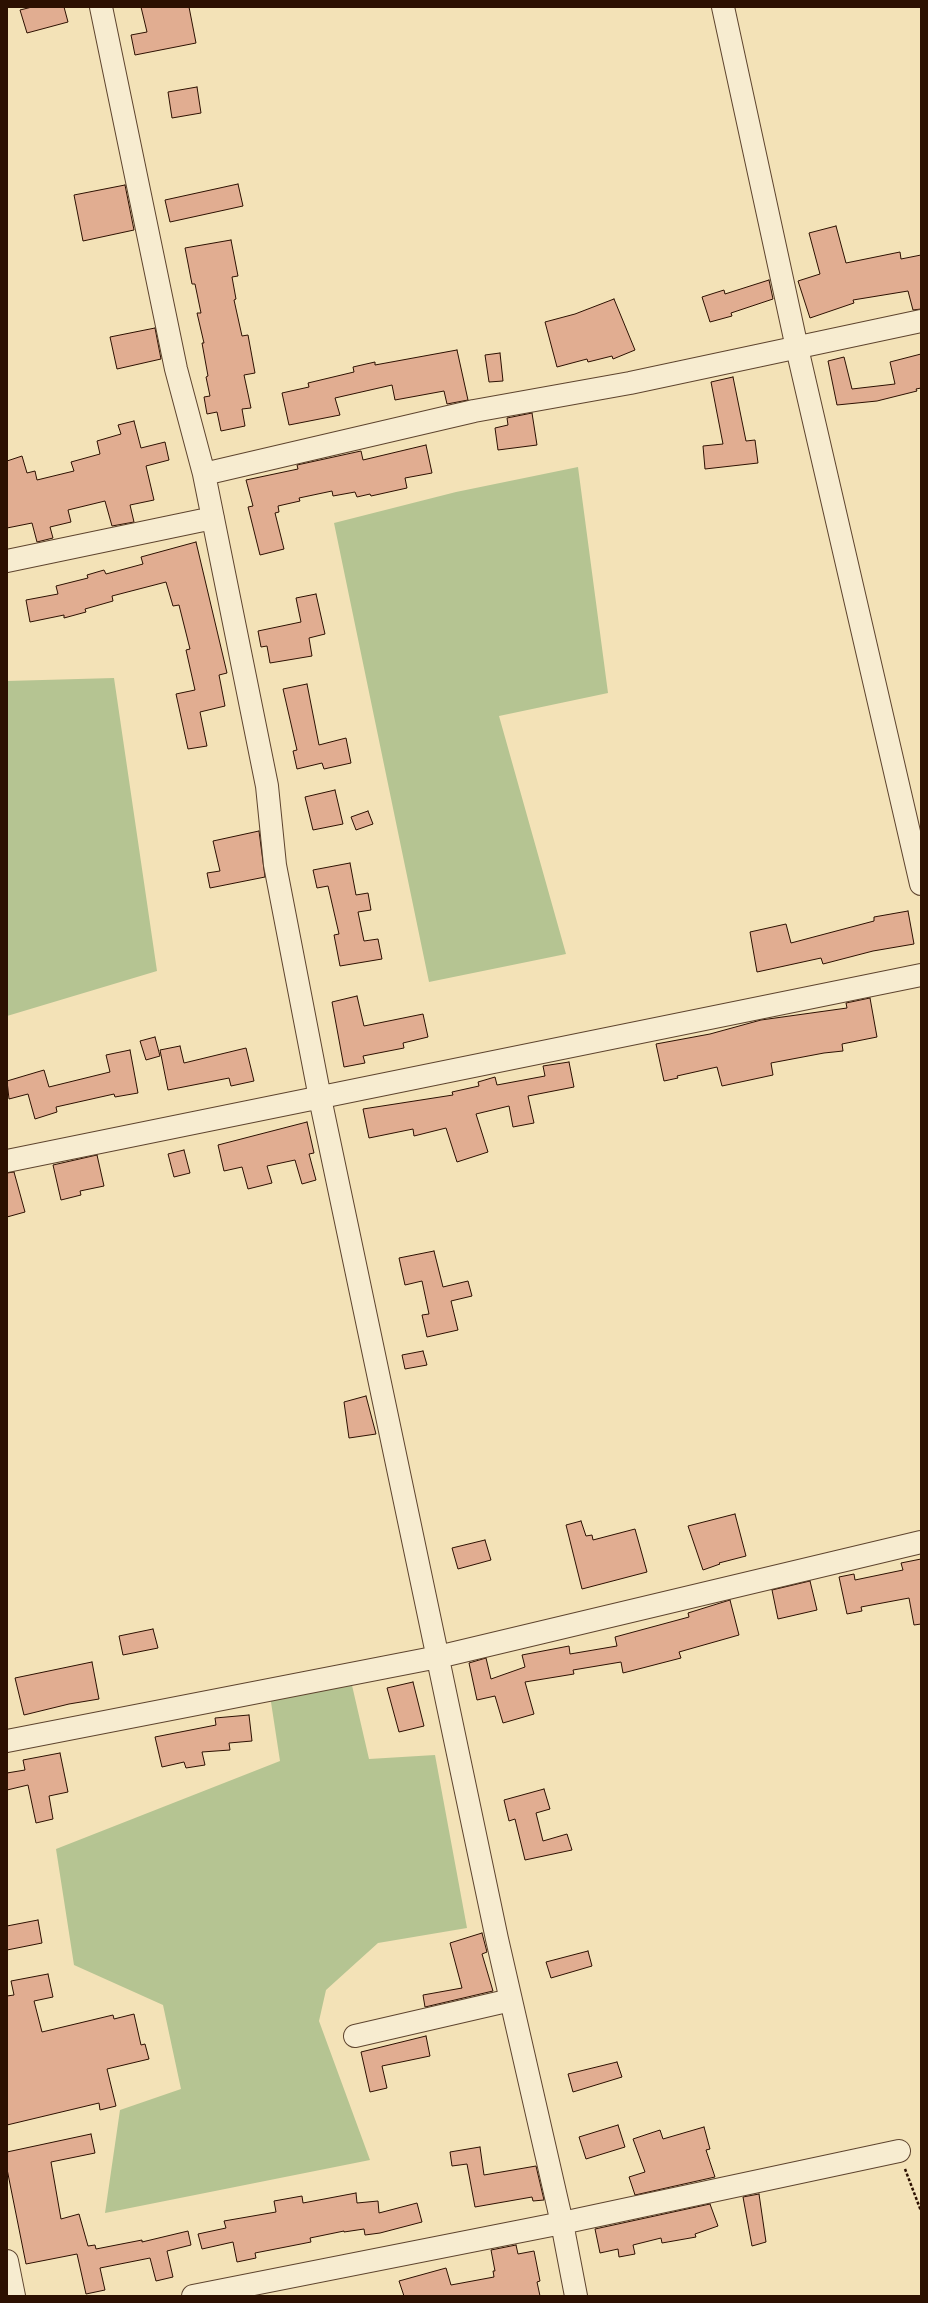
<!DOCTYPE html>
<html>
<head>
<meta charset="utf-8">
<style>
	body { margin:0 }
	#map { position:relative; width:928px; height:2303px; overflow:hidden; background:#f3e2b7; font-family:"IM FELL English",serif }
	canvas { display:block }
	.frame { position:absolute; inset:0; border:8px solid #2c1001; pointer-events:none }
</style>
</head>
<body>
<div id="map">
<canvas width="928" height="2303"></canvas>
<div class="frame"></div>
</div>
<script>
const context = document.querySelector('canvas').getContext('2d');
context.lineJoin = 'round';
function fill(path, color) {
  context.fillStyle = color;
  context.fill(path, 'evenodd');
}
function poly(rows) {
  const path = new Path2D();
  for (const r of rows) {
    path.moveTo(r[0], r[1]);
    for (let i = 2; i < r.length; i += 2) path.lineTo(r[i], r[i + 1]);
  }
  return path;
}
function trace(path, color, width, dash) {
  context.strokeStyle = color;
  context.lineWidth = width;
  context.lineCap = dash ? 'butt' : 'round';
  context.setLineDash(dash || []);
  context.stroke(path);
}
const green = poly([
	[578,467,608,693,499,716,566,954,429,982,334,523,456,492],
	[114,678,157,971,7,1016,7,681],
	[348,1668,369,1759,435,1755,467,1928,378,1943,326,1990,319,2021,370,2160,105,2213,120,2110,181,2089,163,2005,74,1965,56,1849,280,1761,269,1689]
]);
const building = poly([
	[32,7,64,7,68,22,27,33,20,10,32,7],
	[141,7,189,7,196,43,135,55,131,35,147,32,141,7],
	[197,87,201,113,172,118,168,92,197,87],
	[238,184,243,206,170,222,165,200,238,184],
	[125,185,134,230,83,241,74,195,125,185],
	[836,226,846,263,900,252,901,259,921,255,921,309,913,310,908,291,853,300,854,303,810,318,798,281,820,274,809,233,836,226],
	[231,240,238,276,232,277,236,299,234,300,242,336,248,335,255,373,244,375,251,408,242,409,245,426,221,431,217,412,207,414,204,397,210,396,206,377,208,376,202,343,204,343,197,313,201,313,195,284,192,284,185,248,231,240],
	[769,280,773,299,731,313,732,316,710,322,702,297,724,290,725,294,769,280],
	[614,299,635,350,613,359,612,356,588,362,587,359,557,367,545,322,575,314,614,299],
	[155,328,161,359,117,369,110,337,155,328],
	[457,350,468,400,447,404,444,391,395,400,392,385,335,398,340,415,289,425,282,393,309,387,308,383,354,372,353,367,375,362,375,365,457,350],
	[500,353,503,381,489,382,485,355,500,353],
	[921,354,921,388,916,389,917,391,877,401,837,405,828,361,844,357,852,389,895,384,890,362,921,354],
	[733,377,746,441,755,440,758,463,705,469,703,446,723,444,711,382,733,377],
	[532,413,537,445,498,450,495,428,508,425,507,418,532,413],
	[134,421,141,448,165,442,169,460,146,466,154,500,130,505,134,522,112,526,105,501,68,510,71,522,50,527,53,538,37,542,32,523,7,528,7,461,22,456,27,473,35,471,37,480,74,471,71,462,100,454,97,441,121,434,118,425,134,421],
	[426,445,432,473,405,478,407,488,371,496,370,494,357,497,355,492,333,496,332,491,299,498,300,501,278,506,279,512,275,513,284,549,260,555,248,507,253,506,246,480,298,469,297,465,361,451,363,460,426,445],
	[196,542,227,673,219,675,225,706,200,712,207,746,188,749,176,694,195,690,186,650,190,649,179,605,173,606,166,582,112,596,113,601,85,609,86,612,64,618,64,615,30,622,26,600,58,594,56,586,88,578,87,575,104,570,106,574,143,564,141,557,196,542],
	[316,594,325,634,309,638,312,656,270,663,267,646,261,647,258,631,301,622,296,598,316,594],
	[307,684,319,745,346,738,351,763,324,769,322,763,297,769,293,751,297,750,283,689,307,684],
	[335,790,343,824,313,830,305,797,335,790],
	[368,811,373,824,356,830,351,817,368,811],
	[259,831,265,877,210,888,207,873,220,871,213,841,259,831],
	[350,863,356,895,368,893,371,910,358,912,364,941,378,939,382,959,340,966,334,935,339,934,328,886,317,888,313,870,350,863],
	[908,911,914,944,873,951,823,964,821,958,757,972,750,932,786,924,791,943,874,921,874,917,908,911],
	[357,996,364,1026,423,1014,428,1037,403,1043,404,1048,363,1056,365,1063,344,1067,332,1002,357,996],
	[870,998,877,1037,842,1044,843,1051,824,1053,771,1063,773,1075,722,1086,717,1067,677,1076,678,1078,664,1081,656,1044,710,1034,761,1020,847,1008,846,1003,870,998],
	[155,1037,160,1056,146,1060,140,1041,155,1037],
	[180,1046,184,1063,246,1048,254,1081,231,1086,229,1078,168,1090,160,1050,180,1046],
	[130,1050,138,1093,115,1097,114,1094,56,1107,57,1112,35,1119,28,1094,9,1099,7,1081,44,1070,49,1087,110,1072,106,1055,130,1050],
	[569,1062,574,1087,528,1096,534,1123,513,1127,509,1106,476,1114,488,1152,457,1162,446,1128,414,1136,413,1129,369,1138,363,1109,453,1095,452,1092,479,1086,478,1082,495,1077,497,1085,545,1076,543,1066,569,1062],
	[307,1122,314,1153,309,1154,316,1180,302,1184,295,1160,267,1166,272,1183,248,1189,242,1167,224,1171,218,1145,307,1122],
	[184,1150,190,1173,174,1177,168,1154,184,1150],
	[97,1155,104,1186,80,1191,81,1195,61,1200,53,1165,97,1155],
	[14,1172,25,1212,7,1217,7,1173,14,1172],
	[434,1251,443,1287,468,1281,472,1296,451,1301,458,1330,427,1337,422,1315,429,1314,422,1281,405,1285,399,1258,434,1251],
	[423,1351,427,1365,405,1369,402,1355,423,1351],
	[366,1396,376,1434,349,1438,344,1402,366,1396],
	[735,1514,746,1556,719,1563,720,1564,703,1570,688,1526,735,1514],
	[581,1521,586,1536,592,1535,593,1540,635,1529,647,1572,582,1589,566,1525,581,1521],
	[485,1540,491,1560,458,1569,452,1548,485,1540],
	[921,1559,921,1624,914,1625,909,1598,861,1607,862,1611,847,1614,839,1577,854,1574,855,1580,903,1570,901,1563,921,1559],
	[810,1581,817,1610,778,1619,772,1590,810,1581],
	[730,1600,739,1635,679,1652,681,1658,623,1673,621,1662,573,1670,574,1674,525,1682,534,1714,503,1723,495,1696,477,1700,469,1663,486,1658,491,1679,525,1667,522,1655,569,1646,570,1654,617,1646,615,1637,689,1617,688,1613,730,1600],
	[153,1629,158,1648,123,1655,119,1636,153,1629],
	[92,1662,99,1699,69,1704,24,1715,15,1678,92,1662],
	[413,1682,424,1726,399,1732,387,1688,413,1682],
	[249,1715,252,1741,229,1743,230,1750,202,1752,205,1765,186,1768,184,1762,162,1767,155,1737,216,1725,215,1718,249,1715],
	[60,1753,68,1792,49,1796,53,1819,36,1823,28,1785,7,1790,7,1773,25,1770,23,1760,60,1753],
	[544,1789,550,1809,536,1813,543,1841,567,1834,572,1850,525,1860,515,1819,509,1821,504,1800,544,1789],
	[38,1920,42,1943,7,1950,7,1926,38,1920],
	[482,1933,487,1952,482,1954,493,1991,425,2007,423,1995,462,1988,450,1943,482,1933],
	[588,1951,592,1966,551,1978,546,1962,588,1951],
	[48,1974,53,1997,34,2001,42,2032,113,2015,114,2019,134,2014,141,2045,145,2044,149,2059,107,2069,116,2106,100,2110,99,2103,7,2125,7,1996,14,1995,11,1981,48,1974],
	[426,2036,430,2056,382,2066,387,2088,370,2092,361,2052,426,2036],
	[617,2062,622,2077,573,2092,568,2074,617,2062],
	[618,2125,625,2147,586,2159,579,2137,618,2125],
	[704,2127,710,2149,706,2150,715,2177,635,2195,629,2177,645,2172,633,2139,660,2130,663,2139,704,2127],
	[91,2134,95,2153,51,2162,61,2219,79,2214,88,2246,95,2245,96,2249,142,2240,142,2242,188,2231,191,2245,167,2251,173,2277,156,2281,150,2258,100,2268,105,2290,86,2294,77,2254,26,2264,7,2169,7,2152,91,2134],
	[480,2147,484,2175,536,2166,544,2200,533,2201,532,2197,475,2207,467,2164,452,2166,450,2152,480,2147],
	[356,2193,357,2203,378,2201,379,2213,417,2203,422,2222,380,2233,365,2235,364,2229,344,2232,344,2231,310,2238,311,2242,255,2253,256,2258,237,2262,233,2242,202,2249,198,2234,226,2228,224,2221,276,2212,274,2201,302,2196,303,2203,356,2193],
	[759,2194,766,2242,752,2246,743,2197,759,2194],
	[710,2204,718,2226,695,2234,696,2237,662,2243,661,2238,633,2245,635,2254,619,2257,618,2249,600,2253,595,2229,710,2204],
	[516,2245,518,2254,534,2251,540,2281,537,2282,540,2296,404,2296,399,2281,446,2268,451,2285,494,2277,493,2271,495,2271,491,2250,516,2245]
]);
const path = poly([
	[905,2169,921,2211]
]);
const minor = poly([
	[101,7,176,369,204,474,267,786,275,865,320,1098,497,1939,562,2223,576,2296],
	[723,7,797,348,921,884],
	[204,474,474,411,630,383,921,321],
	[7,561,213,518],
	[7,1161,921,975],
	[7,1741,438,1657,921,1542],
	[355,2036,511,2000],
	[7,2261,14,2296],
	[193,2296,562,2223,899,2151]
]);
fill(green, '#b5c492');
fill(building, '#e1ad91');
trace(building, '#2c1001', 1);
trace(minor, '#5e442e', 24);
trace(path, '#2c1001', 2.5, [3, 2]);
trace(minor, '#f7ecd0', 22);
</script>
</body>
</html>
